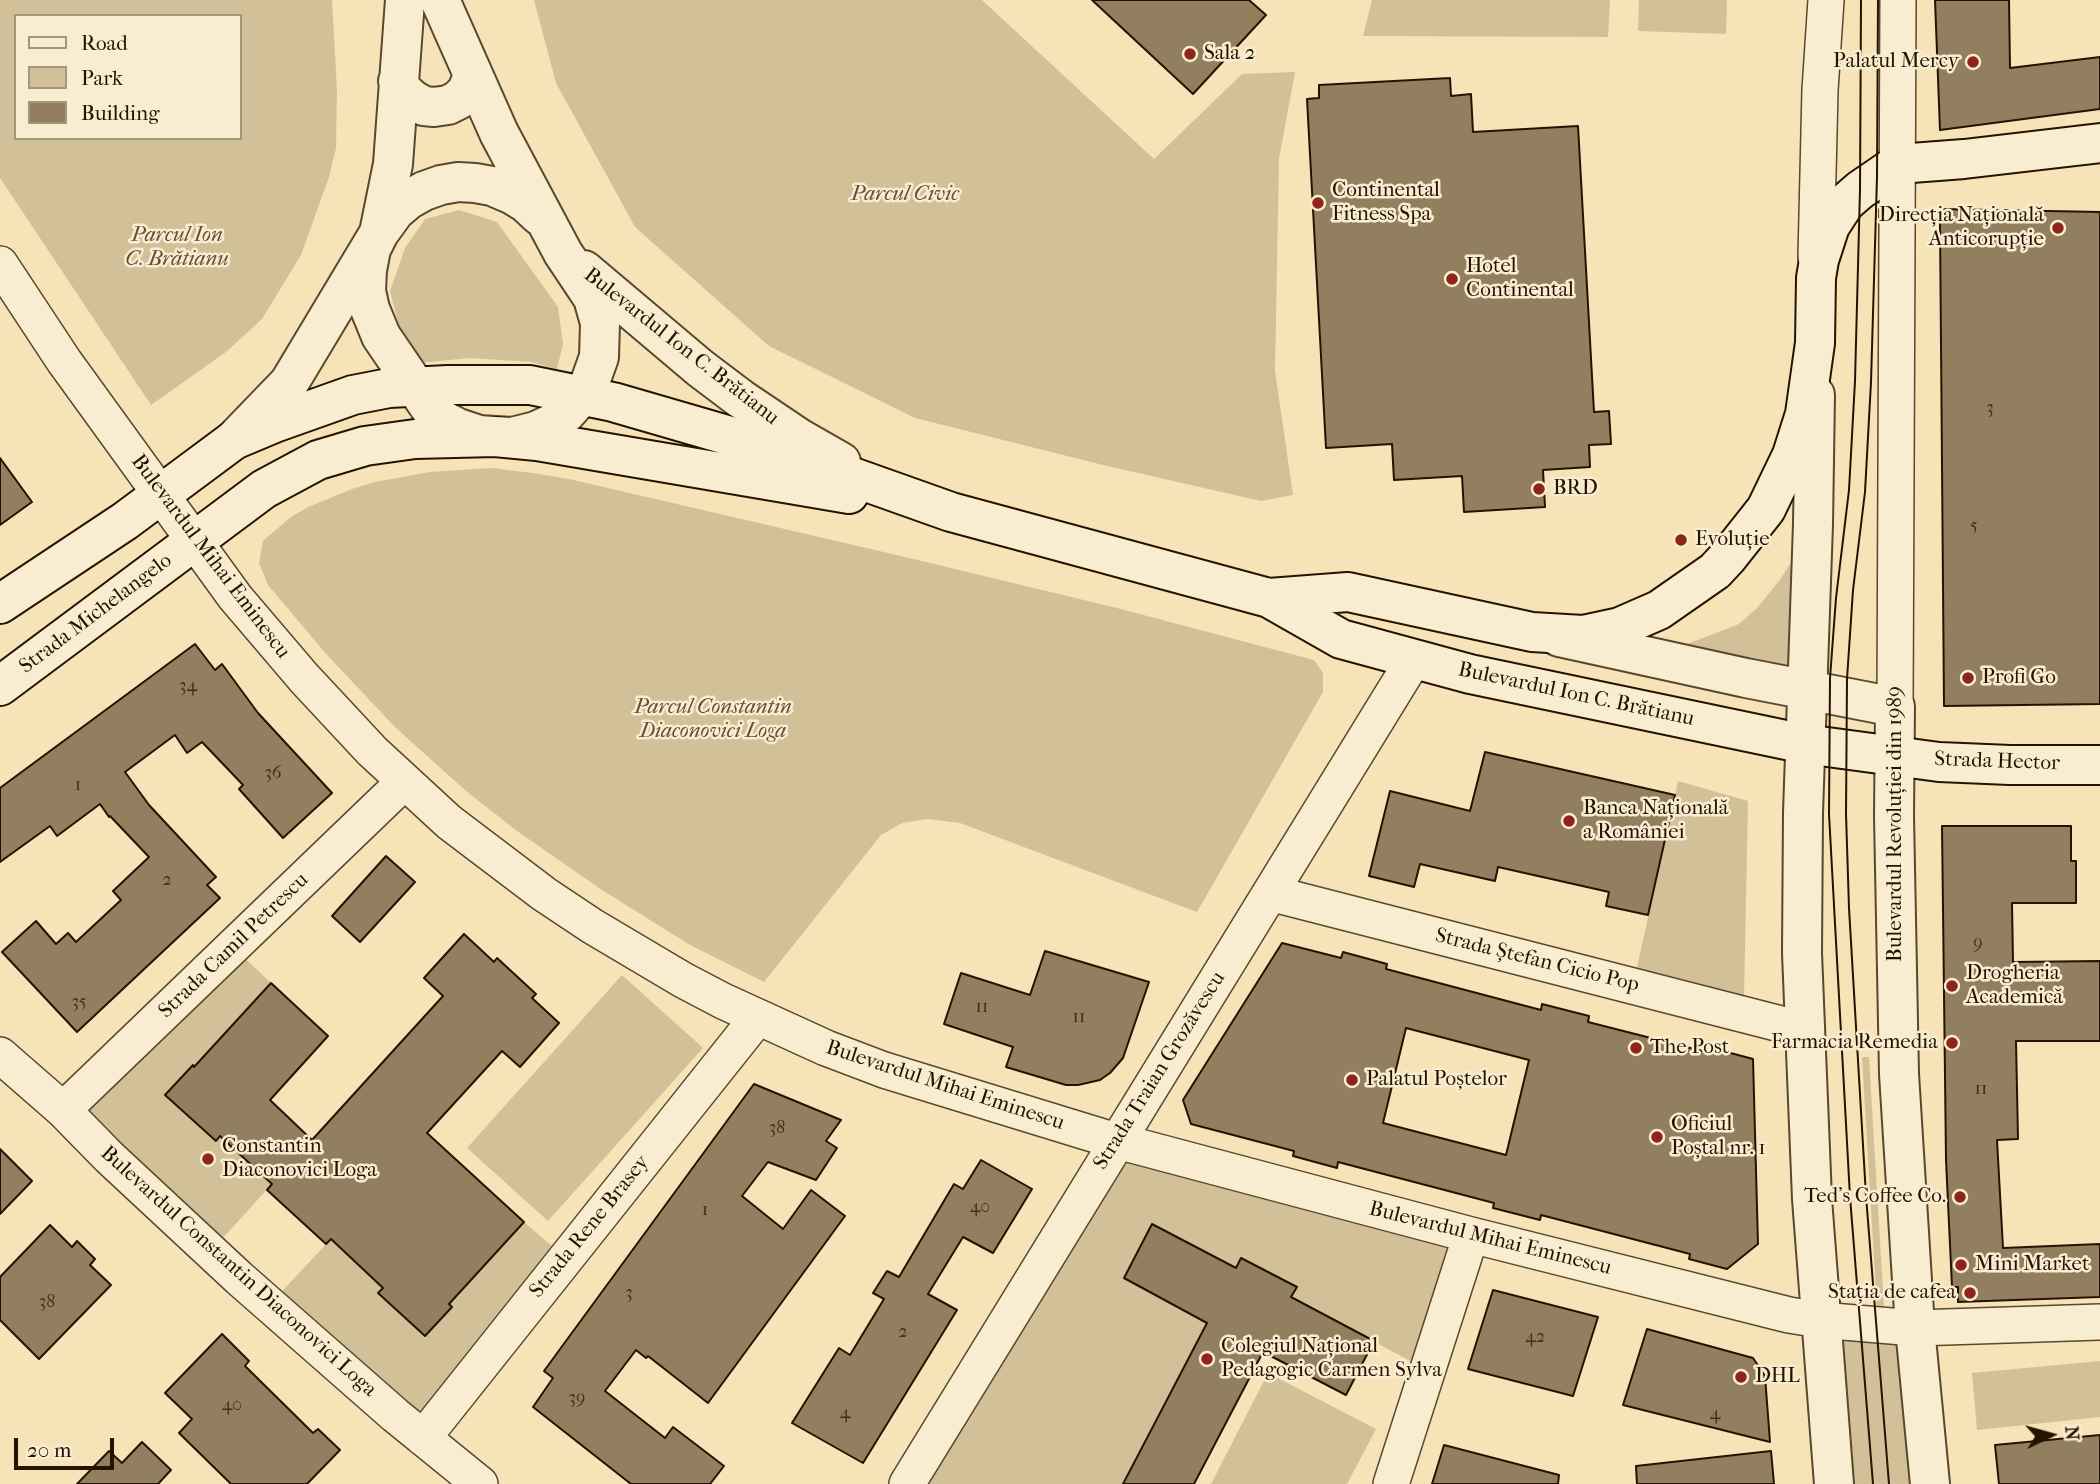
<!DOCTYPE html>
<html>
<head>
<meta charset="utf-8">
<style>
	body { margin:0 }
	#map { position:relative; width:2100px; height:1484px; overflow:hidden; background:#f6e3b8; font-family:"IM FELL French Canon",serif }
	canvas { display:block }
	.legend { position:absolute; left:14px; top:14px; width:228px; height:126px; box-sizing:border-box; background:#f9edd1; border:2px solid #a4967d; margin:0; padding:9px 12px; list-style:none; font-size:21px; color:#251300 }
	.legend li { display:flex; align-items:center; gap:14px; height:35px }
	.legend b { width:35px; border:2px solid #a4967d }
	.north { position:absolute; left:2016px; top:1400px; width:70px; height:70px; -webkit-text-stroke:5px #f9edd1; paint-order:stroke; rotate:85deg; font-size:19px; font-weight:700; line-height:28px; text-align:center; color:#251300 }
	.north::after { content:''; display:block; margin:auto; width:24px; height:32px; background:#251300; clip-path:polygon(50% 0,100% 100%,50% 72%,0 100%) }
	.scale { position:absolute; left:14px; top:1438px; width:100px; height:32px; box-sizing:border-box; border:4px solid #251300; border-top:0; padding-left:9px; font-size:21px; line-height:24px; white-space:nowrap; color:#251300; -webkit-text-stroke:5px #f9edd1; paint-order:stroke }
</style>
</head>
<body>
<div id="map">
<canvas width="2100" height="1484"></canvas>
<ul class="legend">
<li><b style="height:9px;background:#f9edd1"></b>Road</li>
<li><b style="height:19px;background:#d2c099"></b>Park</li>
<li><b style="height:19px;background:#927f60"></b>Building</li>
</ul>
<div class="north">N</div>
<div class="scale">20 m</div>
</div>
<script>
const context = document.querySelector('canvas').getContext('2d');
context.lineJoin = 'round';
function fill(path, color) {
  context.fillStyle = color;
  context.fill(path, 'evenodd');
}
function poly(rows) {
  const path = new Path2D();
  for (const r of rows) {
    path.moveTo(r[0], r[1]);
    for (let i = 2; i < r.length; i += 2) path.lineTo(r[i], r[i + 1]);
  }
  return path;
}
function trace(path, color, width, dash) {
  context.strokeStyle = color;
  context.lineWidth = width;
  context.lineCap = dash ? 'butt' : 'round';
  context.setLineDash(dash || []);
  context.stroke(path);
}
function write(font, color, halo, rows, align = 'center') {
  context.font = font + ' "IM FELL French Canon",serif';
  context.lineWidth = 5;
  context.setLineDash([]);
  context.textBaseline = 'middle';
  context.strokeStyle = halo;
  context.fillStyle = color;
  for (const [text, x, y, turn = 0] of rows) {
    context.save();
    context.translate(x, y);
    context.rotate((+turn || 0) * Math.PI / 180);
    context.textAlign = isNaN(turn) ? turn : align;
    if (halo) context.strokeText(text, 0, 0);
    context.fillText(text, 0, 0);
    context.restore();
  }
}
const green = poly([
	[0,0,332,0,337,90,336,148,329,177,301,255,262,319,226,352,151,405,0,178],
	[16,16,240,16,240,138,16,138],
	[534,0,982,0,1154,159,1242,74,1295,72,1279,159,1275,371,1293,495,1261,501,1103,465,915,418,769,346,635,227,556,83],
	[1372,0,1610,0,1608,37,1363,36],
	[1639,0,1727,0,1726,34,1638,31],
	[459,210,497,222,558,307,563,344,557,369,531,362,470,358,419,363,401,334,390,291,405,248,425,219],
	[491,468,533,473,569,479,901,556,1117,608,1314,660,1323,673,1323,692,1197,912,960,823,927,819,902,823,881,835,764,982,690,945,602,890,517,831,466,791,395,727,327,655,268,585,259,563,263,541,291,517,306,508,352,489,375,482,430,472],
	[1794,558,1790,671,1685,645,1739,624,1757,608,1779,581],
	[1678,781,1748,801,1744,999,1636,972],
	[233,947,271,983,194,1067,192,1066,166,1095,216,1141,220,1136,272,1184,211,1251,63,1110],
	[622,975,703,1048,548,1221,467,1148],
	[1862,1057,1869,1057,1884,1308,1877,1309],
	[1118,1141,1471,1235,1427,1370,1291,1297,1296,1286,1242,1258,1123,1484,907,1484],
	[524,1222,566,1258,423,1438,269,1305,331,1239,383,1288,378,1294,425,1336,452,1307,449,1304],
	[1829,1331,1907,1337,1922,1484,1844,1484],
	[2100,1361,2100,1417,1977,1430,1972,1373],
	[1268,1373,1376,1429,1347,1484,1211,1484]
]);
const building = poly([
	[1092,0,1249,0,1266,15,1193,94,1092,0],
	[1935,0,2009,0,2010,68,2100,57,2100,109,1940,130,1935,0],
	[1450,78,1451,96,1471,94,1473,132,1578,126,1594,412,1609,411,1611,444,1589,445,1590,467,1543,470,1545,507,1464,512,1462,476,1394,480,1392,444,1326,448,1307,99,1319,98,1319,85,1450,78],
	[1943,209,2100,212,2100,704,1944,706,1940,223,1943,209],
	[0,458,32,502,0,525,0,458],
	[195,644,215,670,222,664,258,713,332,793,283,838,239,789,243,785,202,742,187,753,175,735,125,772,149,805,216,877,207,885,220,898,77,1032,2,952,36,921,56,944,68,933,76,942,121,900,113,891,149,857,110,816,109,817,100,804,57,836,50,826,0,862,0,788,195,644],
	[1485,752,1675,795,1648,915,1606,906,1609,892,1498,867,1495,881,1420,864,1414,887,1369,876,1390,791,1470,811,1485,752],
	[1942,826,2071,826,2071,861,2076,861,2076,903,2012,903,2013,962,2100,961,2100,1041,2016,1041,2018,1139,1997,1140,2003,1248,2100,1244,2100,1297,1958,1302,1958,1287,1952,1287,1946,1160,1942,826],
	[386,856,415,882,360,942,332,916,386,856],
	[464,934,494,962,497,958,536,994,532,998,559,1023,520,1067,502,1051,427,1133,524,1222,449,1304,452,1307,425,1336,378,1293,383,1288,331,1239,326,1244,267,1190,272,1184,220,1136,216,1141,165,1095,193,1065,194,1067,271,983,328,1036,270,1100,312,1140,443,996,424,978,464,934],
	[1282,943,1341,958,1343,952,1387,964,1386,969,1541,1010,1542,1004,1589,1016,1588,1022,1710,1053,1712,1048,1753,1059,1758,1244,1727,1269,1689,1259,1690,1254,1541,1215,1540,1220,1493,1208,1494,1203,1338,1162,1337,1168,1293,1156,1294,1151,1191,1124,1183,1100,1282,943],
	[1406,1028,1529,1060,1506,1155,1383,1123,1406,1028],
	[1045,951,1149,982,1123,1058,1110,1073,1100,1080,1078,1085,1066,1085,1006,1067,1013,1047,944,1024,961,973,1030,995,1045,951],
	[754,1084,841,1120,826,1141,837,1148,816,1180,768,1162,742,1196,783,1229,811,1190,845,1216,708,1403,648,1356,646,1358,636,1350,605,1391,665,1438,673,1427,724,1466,710,1484,631,1484,533,1407,553,1378,544,1371,754,1084],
	[0,1149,32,1181,0,1214,0,1149],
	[981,1160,1032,1189,993,1253,963,1237,928,1294,957,1310,863,1463,792,1423,839,1348,850,1355,884,1299,873,1293,887,1271,899,1277,954,1184,963,1189,981,1160],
	[1152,1224,1236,1268,1241,1258,1297,1287,1291,1297,1374,1341,1346,1395,1263,1352,1194,1484,1123,1484,1207,1323,1124,1278,1152,1224],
	[50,1225,72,1247,77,1241,95,1259,90,1265,111,1285,39,1359,0,1320,0,1277,50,1225],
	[1493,1290,1598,1317,1573,1396,1468,1369,1493,1290],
	[1647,1329,1753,1358,1765,1376,1770,1442,1623,1405,1647,1329],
	[222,1334,249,1361,245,1366,313,1433,318,1429,340,1450,307,1484,231,1484,179,1433,192,1419,165,1393,222,1334],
	[2100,1435,2100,1484,1999,1484,1995,1445,2100,1435],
	[142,1442,171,1470,158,1484,77,1484,109,1451,122,1463,142,1442],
	[1444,1445,1559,1475,1558,1484,1432,1484,1444,1445],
	[1771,1451,1774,1484,1637,1484,1636,1466,1771,1451]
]);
const minor = poly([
	[1816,257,1820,90,1826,0],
	[0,264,64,361,235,597,304,678,372,751,449,822,544,894,592,926,683,980,723,1001,826,1048,884,1070,1106,1138,1471,1235,1789,1315,1820,1320,1915,1328,2100,1322],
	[1895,707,1898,0],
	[1270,893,1804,1030],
	[0,1055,63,1110,109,1157,239,1278,395,1415,480,1484],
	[63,1110,404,782],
	[423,1438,758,1017],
	[907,1484,1414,659],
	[1391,1484,1471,1235]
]);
const tertiary = poly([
	[405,0,393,164,379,233,371,249,367,270,366,291,370,309,381,336,430,408,439,418,458,428,479,435,512,437,536,431,551,424,566,413,583,394,589,385,599,357,600,323,593,298,563,253,499,133,440,0],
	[398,81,404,92,413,100,424,106,434,107,448,105,458,100,467,91,473,75],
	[584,270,700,368,741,399,799,438,841,462],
	[1815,395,1813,524,1803,813,1802,953,1812,1199,1834,1484],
	[234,440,289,383,379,233,395,211,408,200,424,191,441,185,458,182,475,183,492,186,513,195,526,203,540,216],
	[1559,637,1746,678,1895,707,1894,816,1899,1074,1915,1328,1930,1484]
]);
const secondary = poly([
	[1269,598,1348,592,1532,632,1583,635,1620,627,1659,610,1715,571,1728,557,1766,509,1792,455,1805,414,1815,343,1816,278,1819,260,1830,226,1845,203,1860,190,1898,164,1964,159,2100,143],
	[0,604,125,521,234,440,277,422,353,395,389,388,448,385,530,385,613,402,768,447,951,512,1269,598,1341,639,1470,674,1805,744,1939,762,2010,765,2100,765],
	[0,686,264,489,318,460,365,446,415,439,495,437,537,441,849,494]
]);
const tram = poly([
	[1861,0,1860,190,1855,381,1849,490,1836,598,1830,678,1829,814,1850,1197,1873,1484],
	[1878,0,1877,177,1871,382,1865,492,1853,590,1847,679,1846,814,1849,908,1866,1196,1889,1484]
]);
const markers = [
	[1190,54,7,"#8f2418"],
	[1973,62,7,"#8f2418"],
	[1318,203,7,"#8f2418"],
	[2058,228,7,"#8f2418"],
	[1452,279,7,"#8f2418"],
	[1539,489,7,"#8f2418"],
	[1681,540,7,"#8f2418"],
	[1968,678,7,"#8f2418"],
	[1569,821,7,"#8f2418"],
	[1952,986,7,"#8f2418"],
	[1952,1043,7,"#8f2418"],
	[1636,1048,7,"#8f2418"],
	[1352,1080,7,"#8f2418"],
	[1657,1137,7,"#8f2418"],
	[208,1159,7,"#8f2418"],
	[1960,1197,7,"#8f2418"],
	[1961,1265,7,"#8f2418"],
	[1970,1293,7,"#8f2418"],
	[1207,1359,7,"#8f2418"],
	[1741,1377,7,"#8f2418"]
];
const numberNames = [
	["3",1990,409],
	["5",1974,527],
	["34",188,687],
	["36",273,774],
	["1",78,786],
	["2",167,881],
	["9",1978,944],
	["35",79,1003],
	["11",982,1008],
	["11",1079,1018],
	["11",1981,1090],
	["38",777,1129],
	["40",980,1208],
	["1",705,1211],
	["3",629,1294],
	["38",47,1303],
	["2",903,1333],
	["42",1535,1338],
	["39",577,1399],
	["40",232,1406],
	["4",845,1414],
	["4",1715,1415]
];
const poiNames = [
	["Sala 2",1204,54],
	["Palatul Mercy",1959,62,"right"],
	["Continental",1332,191],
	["Fitness Spa",1332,215],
	["Direcția Națională",2044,216,"right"],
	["Anticorupție",2044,240,"right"],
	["Hotel",1466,267],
	["Continental",1466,291],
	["BRD",1553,489],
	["Evoluție",1695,540],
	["Profi Go",1982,678],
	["Banca Națională",1583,809],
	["a României",1583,833],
	["Drogheria",1966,974],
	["Academică",1966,998],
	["Farmacia Remedia",1938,1043,"right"],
	["The Post",1650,1048],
	["Palatul Poștelor",1366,1080],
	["Oficiul",1671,1125],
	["Poștal nr. 1",1671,1149],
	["Constantin",222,1147],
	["Diaconovici Loga",222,1171],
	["Ted's Coffee Co.",1946,1197,"right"],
	["Mini Market",1975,1265],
	["Stația de cafea",1956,1293,"right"],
	["Colegiul Național",1221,1347],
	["Pedagogic Carmen Sylva",1221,1371],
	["DHL",1755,1377]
];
const parkNames = [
	["Parcul Civic",905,195],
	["Parcul Ion",177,236],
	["C. Brătianu",177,260],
	["Parcul Constantin",713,708],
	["Diaconovici Loga",713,732]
];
const streetNames = [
	["Bulevardul Ion C. Brătianu",681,347,38],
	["Bulevardul Mihai Eminescu",210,557,53],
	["Strada Michelangelo",96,614,-37],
	["Bulevardul Ion C. Brătianu",1576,695,12],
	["Strada Hector",1997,762,2],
	["Bulevardul Revoluției din 1989",1896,824,-90],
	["Strada Camil Petrescu",234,946,-44],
	["Strada Ștefan Cicio Pop",1537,961,14],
	["Strada Traian Grozăvescu",1160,1071,-58],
	["Bulevardul Mihai Eminescu",945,1086,18],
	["Strada Rene Brasey",590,1227,-51],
	["Bulevardul Mihai Eminescu",1490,1239,14],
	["Bulevardul Constantin Diaconovici Loga",238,1272,42]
];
fill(green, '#d2c099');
fill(building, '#927f60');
trace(building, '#251300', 2);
trace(minor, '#59472e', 38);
trace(tertiary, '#59472e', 42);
trace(secondary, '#251300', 42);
trace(minor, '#f9edd1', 35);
trace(tertiary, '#f9edd1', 38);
trace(secondary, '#f9edd1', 38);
trace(tram, '#251300', 2);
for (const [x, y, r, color] of markers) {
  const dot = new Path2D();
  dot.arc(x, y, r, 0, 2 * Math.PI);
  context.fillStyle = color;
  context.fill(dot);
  trace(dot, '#f9edd1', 2.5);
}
write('18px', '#402e18', null, numberNames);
write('21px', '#251300', '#f9edd1', poiNames, 'left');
write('italic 21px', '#625036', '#f9edd1', parkNames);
write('21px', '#251300', '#f9edd1', streetNames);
</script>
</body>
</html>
